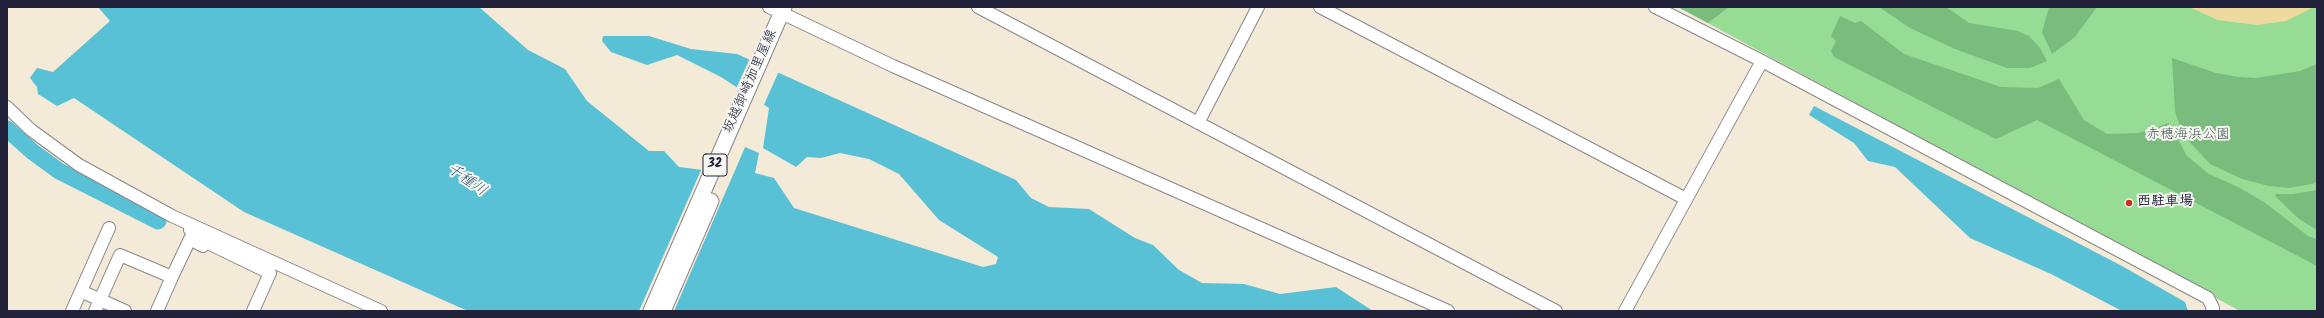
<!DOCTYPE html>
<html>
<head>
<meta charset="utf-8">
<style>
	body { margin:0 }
	#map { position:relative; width:2324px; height:318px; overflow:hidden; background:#f3ead8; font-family:Kalam,sans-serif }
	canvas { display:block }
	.frame { position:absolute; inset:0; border:8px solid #22223b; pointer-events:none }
</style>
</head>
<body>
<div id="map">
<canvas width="2324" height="318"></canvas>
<div class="frame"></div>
</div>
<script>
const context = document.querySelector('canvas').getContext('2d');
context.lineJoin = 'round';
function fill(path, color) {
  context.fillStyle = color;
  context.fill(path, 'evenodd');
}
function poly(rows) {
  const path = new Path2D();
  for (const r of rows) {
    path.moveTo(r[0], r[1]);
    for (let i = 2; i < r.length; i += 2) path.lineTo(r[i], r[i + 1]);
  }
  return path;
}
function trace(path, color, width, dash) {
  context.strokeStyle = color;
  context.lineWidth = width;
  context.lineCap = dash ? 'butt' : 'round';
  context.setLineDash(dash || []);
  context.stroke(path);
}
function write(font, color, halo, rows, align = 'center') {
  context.font = font + ' Kalam,"Klee One",sans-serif';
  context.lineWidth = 4;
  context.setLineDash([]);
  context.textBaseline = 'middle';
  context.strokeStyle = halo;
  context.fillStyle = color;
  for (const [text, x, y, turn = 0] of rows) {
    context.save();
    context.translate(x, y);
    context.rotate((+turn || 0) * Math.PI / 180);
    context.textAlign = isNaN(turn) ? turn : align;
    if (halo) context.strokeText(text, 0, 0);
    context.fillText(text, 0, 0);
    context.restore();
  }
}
const green = poly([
	[1678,7,2317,7,2317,311,2240,311]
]);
const forest = poly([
	[1678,7,1729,7,1708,23],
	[1879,7,1946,7,1969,23,2018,31,2029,36,2040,48,2047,61,2030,68,2007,68,1955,49,1910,28],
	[2049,7,2097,7,2075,37,2052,54,2042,32],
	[1840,16,1855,23,1861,21,1904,54,2001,87,2038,88,2059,79,2084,120,2107,134,2138,133,2169,123,2187,156,2209,174,2238,187,2264,202,2308,236,2317,239,2317,266,2037,120,1996,139,1834,57,1831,51,1836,41,1831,36],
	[2172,58,2216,73,2239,77,2256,78,2300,71,2317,64,2317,183,2289,188,2269,186,2242,179,2210,164,2185,137,2178,121,2175,111],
	[2317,190,2317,230,2299,219,2275,196,2276,194,2293,194]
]);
const sand = poly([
	[2189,7,2314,7,2286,21,2257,25,2218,20]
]);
const water = poly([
	[98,7,479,7,528,50,565,69,587,101,649,151,664,151,679,167,703,170,738,144,759,153,755,173,774,178,794,208,983,267,996,264,998,257,939,220,899,174,869,159,840,153,821,158,807,157,796,167,763,148,769,108,721,77,677,55,647,65,611,52,602,41,603,36,649,36,691,49,737,54,1016,180,1031,198,1049,207,1089,209,1135,238,1153,245,1179,270,1202,283,1244,284,1280,294,1336,287,1373,311,468,311,244,212,74,98,57,106,38,94,37,87,30,78,37,68,53,72,110,21],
	[1814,106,2122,266,2185,302,2188,311,2122,311,2051,274,1970,238,1895,167,1868,161,1854,143,1809,115]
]);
const pier = poly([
	[750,58,779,71,763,107,736,89],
	[737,142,746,145,674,311,639,311,702,168]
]);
const river = poly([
	[7,129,33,152,59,171,158,221]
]);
const minor = poly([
	[769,7,893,66,1448,311],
	[978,7,1556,311],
	[1320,7,1686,199],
	[1655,7,1762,61,2208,298,2213,308,2212,311],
	[7,107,31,130,79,165,172,216,381,311],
	[1198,123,1258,7],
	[190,230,208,243,270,273,253,311],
	[172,277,190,239,203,246],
	[85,293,125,311],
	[72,311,109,228],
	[95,311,120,255,172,277,157,311],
	[1625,311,1762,61]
]);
const major = poly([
	[651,311,784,7],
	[663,311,711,201]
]);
const markers = [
	[2129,203,4,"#c8321e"]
];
const shields = [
	[715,165,24]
];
const shieldNames = [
	["32",715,165]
];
const streetNames = [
	["坂越御崎加里屋線",751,82,-66]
];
const parkNames = [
	["赤穂海浜公園",2188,136]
];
const poiNames = [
	["西駐車場",2137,203]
];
const waterNames = [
	["千種川",466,181,35]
];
fill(green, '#97dc95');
fill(forest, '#79bc7e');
fill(sand, '#eeda9e');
fill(water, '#59c1d6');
fill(pier, '#f3ead8');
trace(river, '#59c1d6', 17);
trace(minor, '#8a868a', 14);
trace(major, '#8a868a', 17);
trace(minor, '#fff', 12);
trace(major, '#fff', 15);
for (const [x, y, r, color] of markers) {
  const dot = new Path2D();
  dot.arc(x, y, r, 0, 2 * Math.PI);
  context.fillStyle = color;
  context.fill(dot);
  trace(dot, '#f6f6f2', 1.5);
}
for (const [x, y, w] of shields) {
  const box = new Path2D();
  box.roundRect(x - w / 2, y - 11, w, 22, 3);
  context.fillStyle = '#f6f6f2';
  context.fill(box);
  trace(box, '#22223b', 1);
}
write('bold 13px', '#22223b', null, shieldNames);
write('14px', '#22223b', '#f6f6f2', streetNames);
write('14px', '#455a56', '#f6f6f2', parkNames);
write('bold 14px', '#22223b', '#f6f6f2', poiNames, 'left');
write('italic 15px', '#355a71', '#f6f6f2', waterNames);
</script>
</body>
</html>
